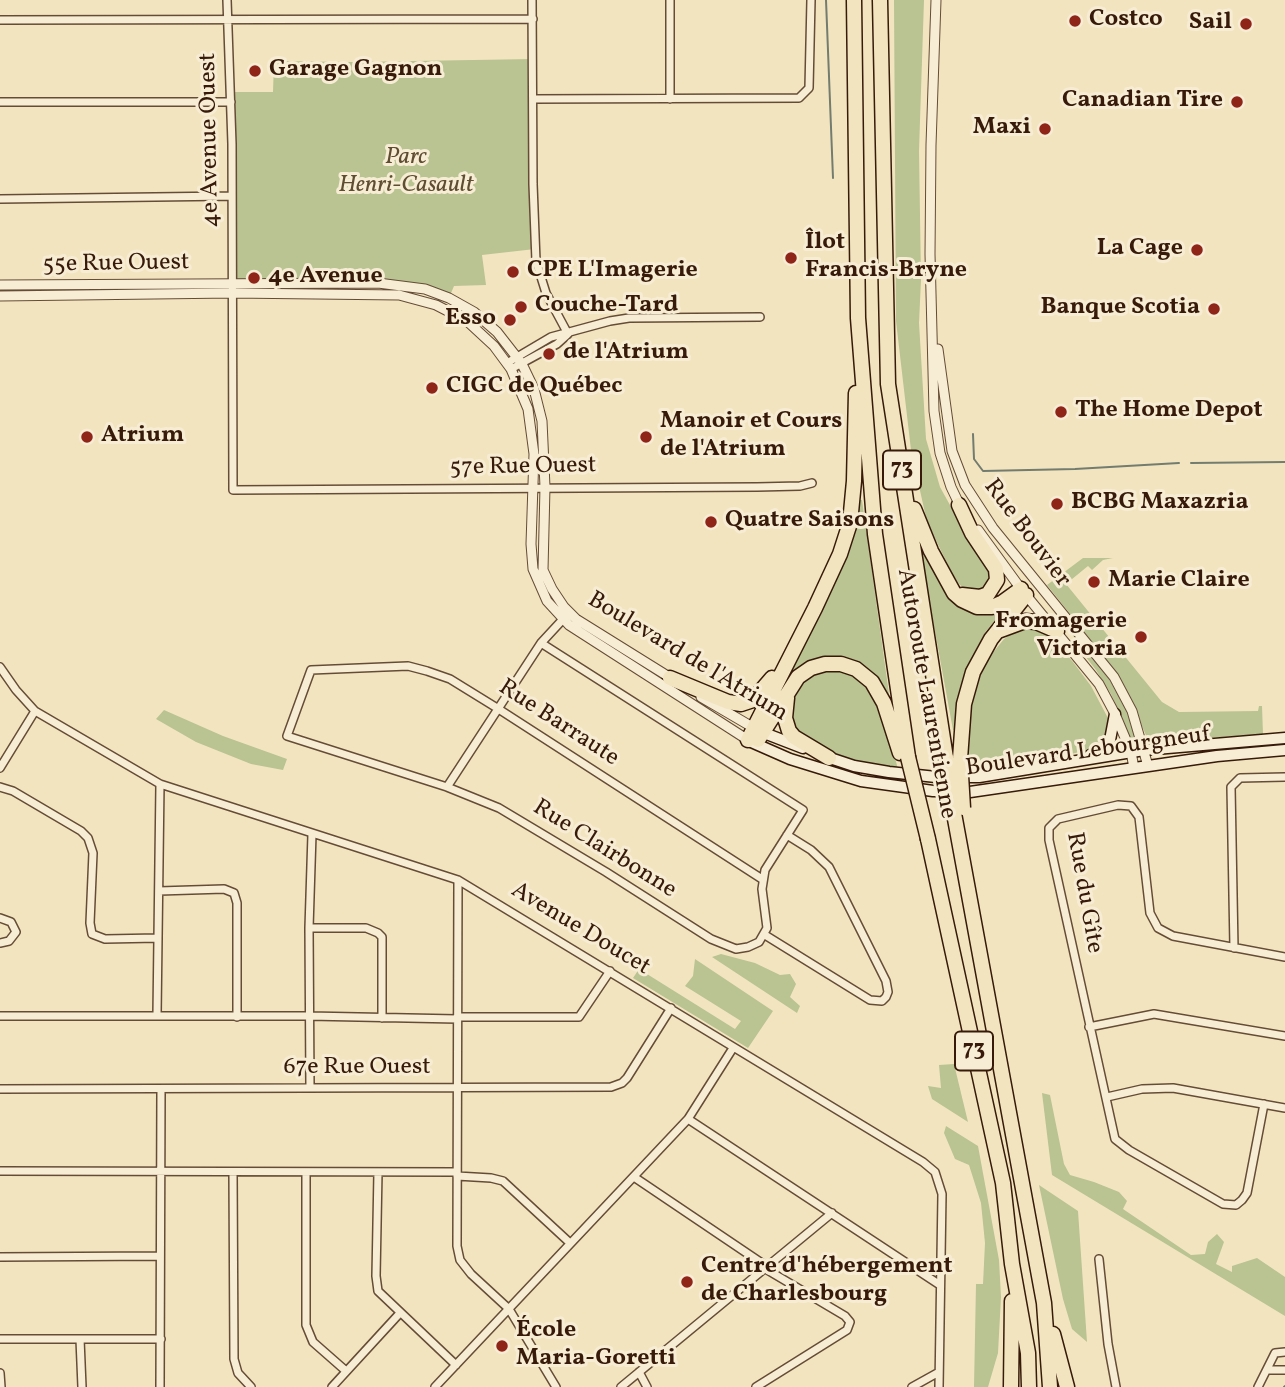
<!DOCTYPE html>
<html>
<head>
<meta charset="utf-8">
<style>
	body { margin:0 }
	canvas { display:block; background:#f2e4bf }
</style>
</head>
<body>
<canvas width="1285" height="1387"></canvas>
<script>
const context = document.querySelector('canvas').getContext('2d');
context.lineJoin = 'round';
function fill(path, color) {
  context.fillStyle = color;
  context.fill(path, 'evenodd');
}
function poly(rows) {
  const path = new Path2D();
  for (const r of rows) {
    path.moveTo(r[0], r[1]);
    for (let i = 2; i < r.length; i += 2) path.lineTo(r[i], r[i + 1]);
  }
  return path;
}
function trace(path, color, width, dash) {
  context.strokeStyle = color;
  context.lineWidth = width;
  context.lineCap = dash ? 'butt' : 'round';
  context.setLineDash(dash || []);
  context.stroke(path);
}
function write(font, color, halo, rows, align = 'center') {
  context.font = font + ' Vollkorn,serif';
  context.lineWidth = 6;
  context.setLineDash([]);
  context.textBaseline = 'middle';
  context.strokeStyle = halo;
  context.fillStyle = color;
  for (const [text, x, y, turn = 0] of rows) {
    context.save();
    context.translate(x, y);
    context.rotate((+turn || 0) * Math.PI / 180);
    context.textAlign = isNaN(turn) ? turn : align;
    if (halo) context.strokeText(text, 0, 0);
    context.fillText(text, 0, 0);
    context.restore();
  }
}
const green = poly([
	[894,0,924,0,919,151,921,280,919,323,926,439,940,487,966,534,987,562,992,577,986,587,980,590,966,590,959,584,952,573,927,522,911,450,896,321],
	[533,59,535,249,482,255,486,285,454,286,449,298,425,289,232,283,231,92,273,92,274,61,354,62],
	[857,500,862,500,890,701,838,660,781,693,777,691],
	[921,542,945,590,1003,611,986,631,970,661,963,681,955,730,953,730,919,544],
	[1083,558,1113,558,1103,560,1092,570,1088,566,1066,584,1162,702,1179,712,1258,711,1259,706,1262,706,1263,734,1153,742,1148,740,1125,687,1114,669,1047,585],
	[1021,627,1046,630,1073,662,1091,686,1109,720,1107,737,1097,746,1091,749,1032,764,965,773,965,746,973,688,986,661,1004,639],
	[1079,645,1105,672,1126,710,1137,743,1133,744,1111,694,1096,670,1078,647],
	[836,668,859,675,879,700,898,769,856,761,830,751,798,737,789,722,792,694,799,684,816,671],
	[164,710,223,736,287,759,283,770,251,764,196,742,156,719],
	[721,954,755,963,780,975,790,974,796,984,790,997,800,1006,797,1013,712,957],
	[695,959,773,1011,748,1048,633,978,639,969,735,1029,741,1021,685,986,693,976],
	[954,1064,968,1122,932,1099,928,1086,941,1088,939,1065],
	[1042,1093,1050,1095,1064,1164,1070,1175,1094,1182,1119,1192,1127,1201,1123,1209,1191,1255,1205,1254,1208,1242,1217,1234,1224,1242,1216,1264,1232,1272,1232,1266,1257,1258,1285,1277,1285,1316,1052,1175],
	[946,1126,978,1146,999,1260,1001,1297,998,1353,988,1387,974,1387,976,1284,983,1284,985,1243,981,1203,969,1165,955,1159,944,1133],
	[1039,1185,1078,1211,1087,1342,1072,1329,1063,1299]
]);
const stream = poly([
	[826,0,833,178],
	[973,434,974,459,983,471,1075,469,1179,463],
	[1191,463,1285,462],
	[1284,1387,1285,1386]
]);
const minor = poly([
	[227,0,232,144,233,490,757,487,800,486,812,483],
	[532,0,533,184,536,261,546,293,568,334],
	[670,0,670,99],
	[0,20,533,19],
	[533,99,799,98,809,88,811,0],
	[0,102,231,102],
	[0,199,232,196],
	[507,363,551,337,610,321,629,318,760,317],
	[511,369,557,344,567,335],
	[541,643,803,810,765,870,762,889,767,928,759,942,748,947,736,949,711,939,606,872,499,808,447,787,287,736,311,670,408,666,427,671,450,679,497,708,762,879],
	[0,667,16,690,35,711,160,784,458,880,923,1162,935,1172,942,1194,939,1387],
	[0,768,35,711],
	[0,787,13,791,81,831,88,838,93,853,90,923,92,934,105,939,158,938],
	[447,787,541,643,566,616],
	[458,880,457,1246,460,1260,471,1274,509,1309,556,1387],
	[159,891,224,889,234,893,237,903,237,1017],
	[0,918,11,922,16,932,9,941,0,943],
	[309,928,366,928,378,933,382,937,382,1018],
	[765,935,870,1000,882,1001,886,997,888,992,886,981,829,867,811,850,787,835],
	[1234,948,1231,787,1240,778,1285,777],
	[157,1015,160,784],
	[0,1016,309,1016,457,1019],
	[457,1017,579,1017,610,971],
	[1089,1027,1154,1014,1285,1036],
	[310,1088,309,928,312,834],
	[0,1089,611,1087,622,1083,627,1078,671,1008],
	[1107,1097,1142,1089,1173,1088,1285,1108],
	[1264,1104,1247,1193,1242,1200,1236,1205,1223,1204,1129,1150,1115,1139,1049,840,1049,828,1058,819,1118,805,1131,806,1139,817,1150,913,1158,928,1173,936,1285,957],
	[688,1119,940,1285],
	[0,1171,457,1172],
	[233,1172,234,1359,238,1373,251,1387],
	[306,1172,306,1325,313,1342,346,1371],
	[378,1172,376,1276,378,1291,456,1365],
	[457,1176,491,1178,503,1181,570,1243],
	[634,1177,766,1266],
	[0,1257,160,1256],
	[1099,1259,1108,1344,1116,1387],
	[0,1339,161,1339],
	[80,1339,82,1387],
	[1268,1370,1285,1370],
	[639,1372,647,1387],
	[0,1373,1,1387],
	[160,1387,161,1089],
	[332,1387,400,1313],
	[435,1387,688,1119,733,1048],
	[621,1387,832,1213],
	[756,1387,847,1330,850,1322,845,1316,764,1268],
	[912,1387,939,1372],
	[1258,1387,1275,1353,1285,1352]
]);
const tertiary = poly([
	[936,0,931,145,930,254,934,411,940,453,951,487,961,508],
	[0,285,378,283,425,289,449,298,474,312,497,332,522,364,534,389,542,421,545,487,543,570,552,589,564,607,576,619,674,680],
	[0,296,232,293,399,295,436,305,467,321,494,346,511,369,528,409,534,454,531,544,533,569,547,601,569,625,748,740],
	[938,349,952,451,965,485,993,528,1114,677,1132,711,1148,766],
	[978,530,1021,589,1099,684,1115,714,1131,752,1134,768],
	[701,697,754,728]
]);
const secondary = poly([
	[759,731,803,748],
	[749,741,790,759,861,781,933,791,970,792,1217,756,1285,750],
	[824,756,854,766,889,772,936,777,979,777,1144,750,1285,738],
	[1089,756,1103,748,1110,740,1115,714]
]);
const motorway = poly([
	[854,0,858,318,875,534,908,757],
	[880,0,888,384,946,758],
	[959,505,972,533,996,569,997,580,988,594,980,597,962,595],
	[914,509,931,551,954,593,962,600,977,607,992,607,1003,602,1021,589],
	[998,631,1025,621,1036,622,1057,631],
	[670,678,728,702,741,704,753,700,772,678],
	[787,698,785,718,789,731,794,737,829,758],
	[748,740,815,608,840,554,850,523,854,481,856,393],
	[758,740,798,677,811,668,825,664,841,664,856,669,872,682,884,703,900,753],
	[960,759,964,704,973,672,991,639,1026,595],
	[953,808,1044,1303,1050,1387],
	[928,839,1003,1183,1012,1264,1028,1353,1029,1387],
	[1053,1334,1067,1387],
	[1011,1387,1012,1301]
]);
const motorwayBridge = poly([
	[908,757,928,839],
	[946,758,953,808],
	[960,759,963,808]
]);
const markers = [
	[1075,21,7,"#8f2418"],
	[1246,24,7,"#8f2418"],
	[255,71,7,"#8f2418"],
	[1237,102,7,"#8f2418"],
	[1045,129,7,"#8f2418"],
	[1197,250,7,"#8f2418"],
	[791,258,7,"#8f2418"],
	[513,272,7,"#8f2418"],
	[254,278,7,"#8f2418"],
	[521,307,7,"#8f2418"],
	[1214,309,7,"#8f2418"],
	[510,320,7,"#8f2418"],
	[549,354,7,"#8f2418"],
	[432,388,7,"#8f2418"],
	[1061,412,7,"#8f2418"],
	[87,437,7,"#8f2418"],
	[646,437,7,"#8f2418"],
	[1057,504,7,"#8f2418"],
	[711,522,7,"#8f2418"],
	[1094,582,7,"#8f2418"],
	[1141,637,7,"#8f2418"],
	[687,1282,7,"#8f2418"],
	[502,1346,7,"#8f2418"]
];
const shields = [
	[902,470,38],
	[974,1051,38]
];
const shieldNames = [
	["73",902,470],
	["73",974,1051]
];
const poiNames = [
	["Costco",1089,21],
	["Sail",1232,24,"right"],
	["Garage Gagnon",269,71],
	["Canadian Tire",1223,102,"right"],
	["Maxi",1031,129,"right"],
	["Îlot",805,244],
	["Francis-Bryne",805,272],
	["La Cage",1183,250,"right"],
	["CPE L'Imagerie",527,272],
	["4e Avenue",268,278],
	["Couche-Tard",535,307],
	["Banque Scotia",1200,309,"right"],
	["Esso",496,320,"right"],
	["de l'Atrium",563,354],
	["CIGC de Québec",446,388],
	["The Home Depot",1075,412],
	["Manoir et Cours",660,423],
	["de l'Atrium",660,451],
	["Atrium",101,437],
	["BCBG Maxazria",1071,504],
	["Quatre Saisons",725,522],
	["Marie Claire",1108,582],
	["Fromagerie",1127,623,"right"],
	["Victoria",1127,651,"right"],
	["Centre d'hébergement",701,1268],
	["de Charlesbourg",701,1296],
	["École",516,1332],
	["Maria-Goretti",516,1360]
];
const streetNames = [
	["4e Avenue Ouest",211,140,-91],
	["55e Rue Ouest",116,265,-1],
	["57e Rue Ouest",523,468,-1],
	["Rue Bouvier",1026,534,53],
	["Boulevard de l'Atrium",687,658,31],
	["Autoroute Laurentienne",925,694,80],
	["Rue Barraute",558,724,33],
	["Boulevard Lebourgneuf",1088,753,-8],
	["Rue Clairbonne",604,850,32],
	["Rue du Gîte",1083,893,80],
	["Avenue Doucet",580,930,31],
	["67e Rue Ouest",357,1069]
];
const parkNames = [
	["Parc",406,159],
	["Henri-Casault",406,187]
];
fill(green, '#b9c492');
trace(stream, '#737c6f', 2);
trace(minor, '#664c36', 10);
trace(tertiary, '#664c36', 11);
trace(secondary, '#371a09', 13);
trace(motorway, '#371a09', 17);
trace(minor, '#f7edd5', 7);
trace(tertiary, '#f7edd5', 9);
trace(secondary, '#f7edd5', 10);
trace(motorway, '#f2e4bf', 14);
trace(motorwayBridge, '#371a09', 17, []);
trace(motorwayBridge, '#f2e4bf', 14);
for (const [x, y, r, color] of markers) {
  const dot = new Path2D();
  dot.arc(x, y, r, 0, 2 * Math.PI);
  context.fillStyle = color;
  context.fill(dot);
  trace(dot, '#f7edd5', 2.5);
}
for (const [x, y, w] of shields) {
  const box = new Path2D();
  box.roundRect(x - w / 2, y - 19.5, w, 39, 5);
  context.fillStyle = '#f7edd5';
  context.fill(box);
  trace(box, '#371a09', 2);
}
write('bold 23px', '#371a09', null, shieldNames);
write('bold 24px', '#371a09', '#f7edd5', poiNames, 'left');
write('24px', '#371a09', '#f7edd5', streetNames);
write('italic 24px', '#5e4d32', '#f7edd5', parkNames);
</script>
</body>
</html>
